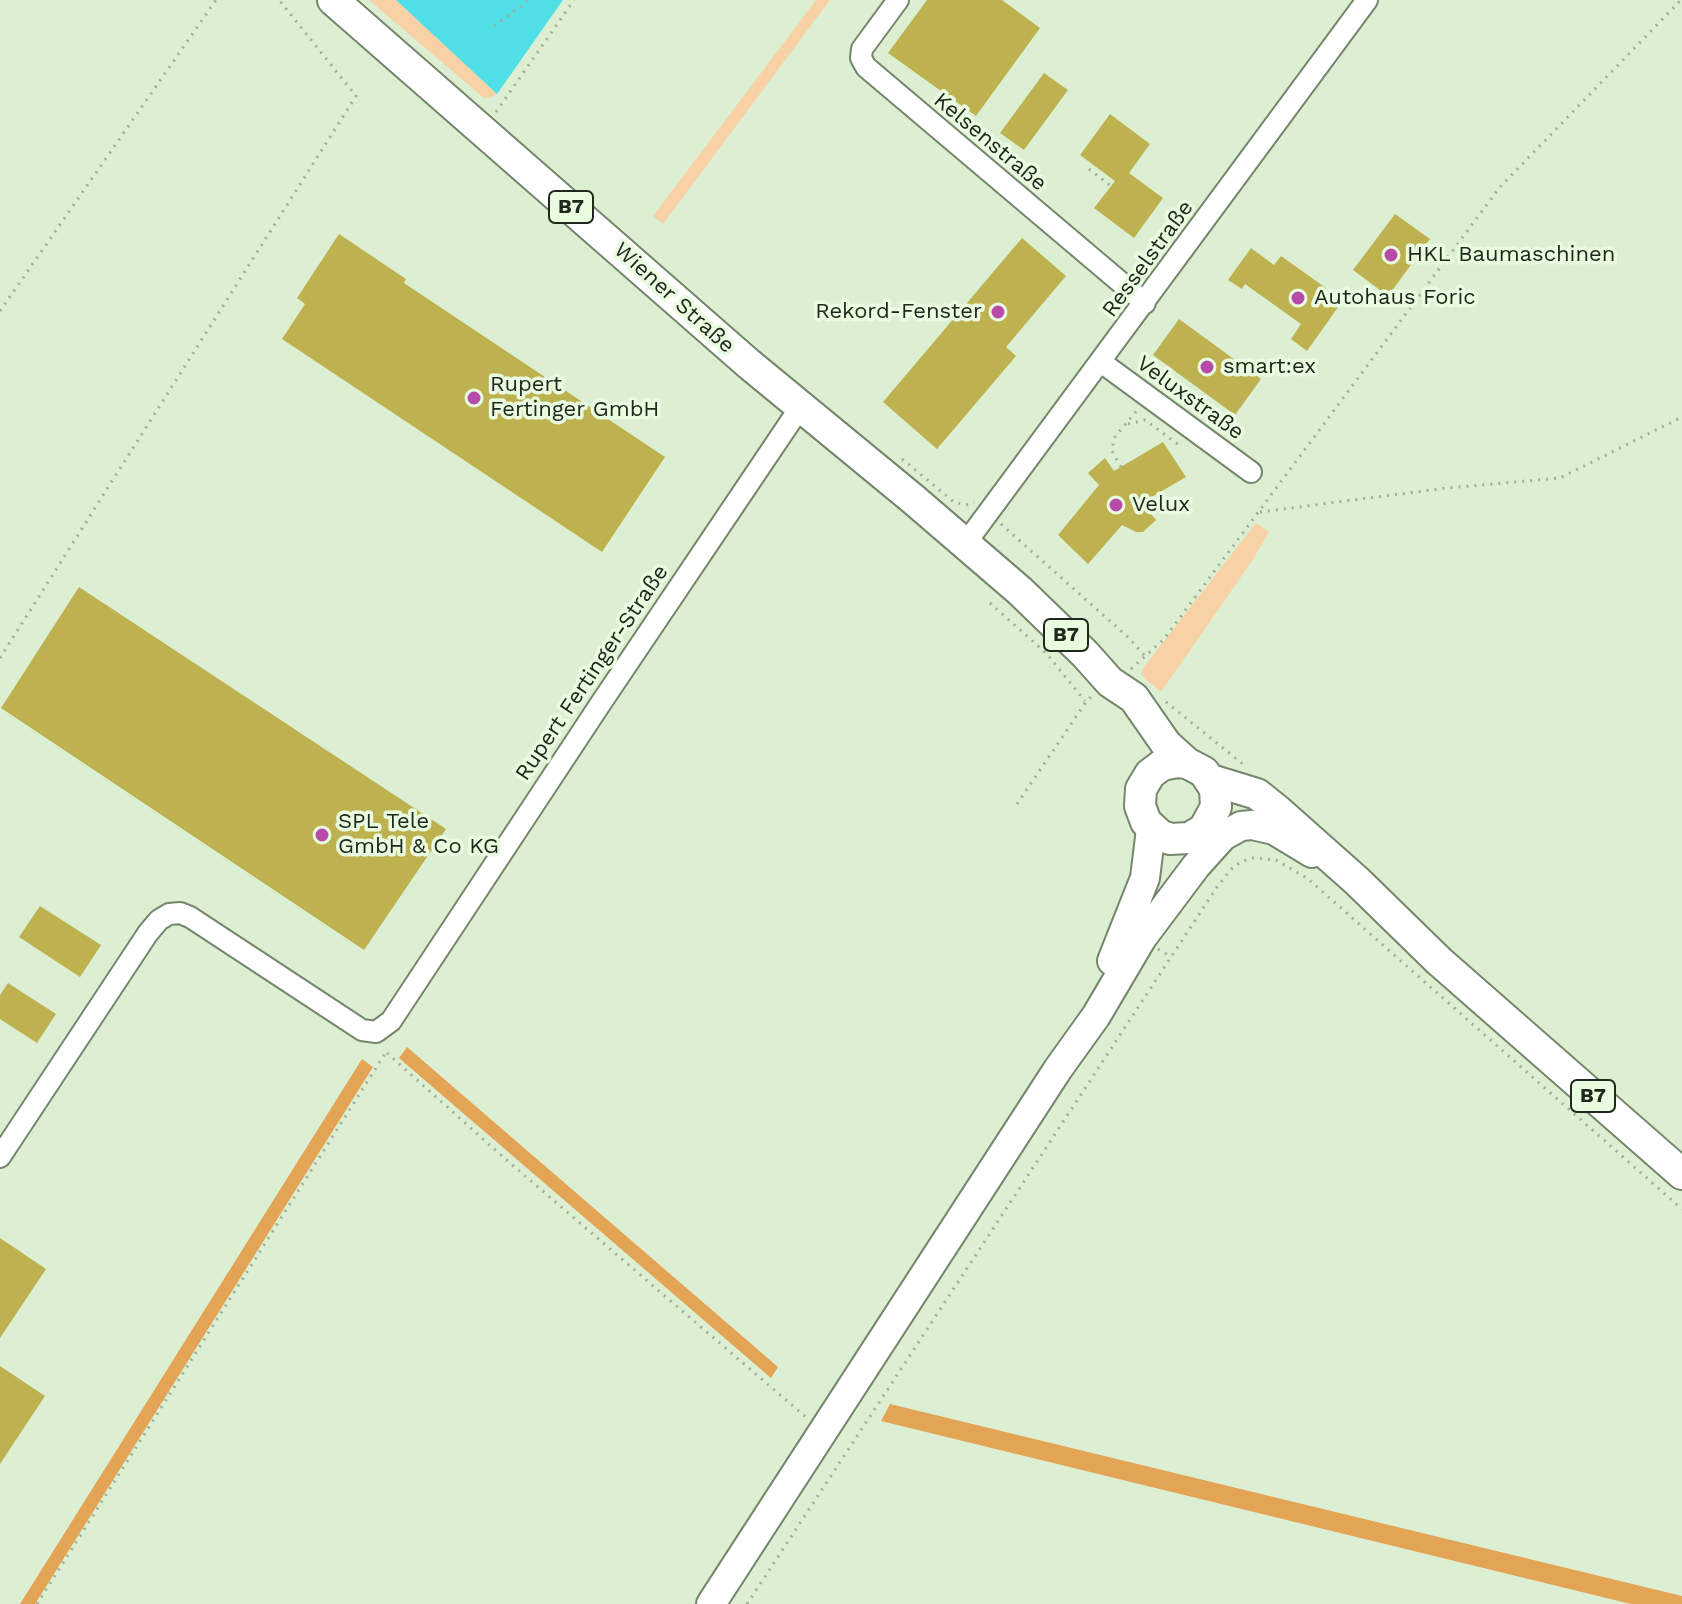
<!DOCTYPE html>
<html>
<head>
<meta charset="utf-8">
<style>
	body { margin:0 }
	canvas { display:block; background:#dcefd2 }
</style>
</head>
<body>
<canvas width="1682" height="1604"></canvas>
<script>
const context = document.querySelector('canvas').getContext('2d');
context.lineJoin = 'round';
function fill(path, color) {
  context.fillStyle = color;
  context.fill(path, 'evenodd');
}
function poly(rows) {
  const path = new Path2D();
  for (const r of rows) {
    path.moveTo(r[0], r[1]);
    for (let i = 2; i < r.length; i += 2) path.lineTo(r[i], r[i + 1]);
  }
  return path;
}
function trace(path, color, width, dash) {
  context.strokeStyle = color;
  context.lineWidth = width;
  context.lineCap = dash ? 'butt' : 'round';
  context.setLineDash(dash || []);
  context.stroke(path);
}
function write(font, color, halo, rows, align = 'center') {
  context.font = font + ' "Work Sans",sans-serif';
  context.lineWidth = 7;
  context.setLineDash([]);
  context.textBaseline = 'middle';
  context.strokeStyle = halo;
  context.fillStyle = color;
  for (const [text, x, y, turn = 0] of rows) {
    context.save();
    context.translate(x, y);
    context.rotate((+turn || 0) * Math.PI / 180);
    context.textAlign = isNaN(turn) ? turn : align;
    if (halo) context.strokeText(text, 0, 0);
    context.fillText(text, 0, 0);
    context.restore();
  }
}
const green = poly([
	[369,0,396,0,497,94,485,99],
	[816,0,830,0,663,224,653,216],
	[1256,523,1269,532,1252,561,1161,692,1145,679,1141,673,1143,668]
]);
const forest = poly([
	[407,1047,778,1367,771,1378,399,1058],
	[362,1059,373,1067,35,1604,20,1604],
	[890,1404,1682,1596,1682,1604,1631,1604,881,1421]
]);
const water = poly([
	[396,0,563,0,497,94]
]);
const building = poly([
	[927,0,1002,0,1040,28,976,116,888,53],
	[1044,73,1068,90,1024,150,1000,133],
	[1110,114,1150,144,1129,173,1163,198,1134,238,1094,208,1115,181,1080,155],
	[1395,214,1430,239,1388,296,1353,270],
	[339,234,406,279,404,283,665,457,602,552,282,339,305,304,297,298],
	[1022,238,1066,276,1006,347,1016,356,937,449,883,402],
	[1251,248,1274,265,1281,256,1326,288,1324,291,1341,303,1307,351,1291,339,1301,324,1245,284,1242,289,1228,280],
	[1179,319,1261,379,1235,415,1153,355],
	[1163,442,1186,477,1150,498,1153,503,1146,508,1156,520,1143,532,1136,532,1122,525,1088,564,1058,535,1099,485,1088,473,1105,458,1114,471],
	[79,587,446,829,364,950,1,708],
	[40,906,101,945,80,977,19,937],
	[8,983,56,1014,37,1043,0,1019,0,995],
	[0,1238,46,1269,0,1338],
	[0,1366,45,1396,0,1464]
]);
const path = poly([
	[494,26,529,0],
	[496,112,574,0],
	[1089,169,1111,186],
	[0,311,216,0],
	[1128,424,1145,420,1179,445,1181,442],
	[902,459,954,502,966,505,974,502],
	[1121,467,1112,451,1114,438,1138,409],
	[1260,512,1447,488,1560,478,1682,417],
	[1001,524,1130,639,1145,656],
	[990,603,1047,654,1085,701],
	[0,658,356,96,279,0],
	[1131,669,1164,639,1500,187,1681,0],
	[1166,702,1244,765],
	[1017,804,1086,702,1092,696],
	[1158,949,1172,957],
	[387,1053,503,1157,807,1418],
	[37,1604,386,1052],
	[747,1604,1217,887,1233,867,1243,861,1253,858,1276,860,1307,878,1682,1209]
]);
const minor = poly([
	[898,0,862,49,861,58,866,67,1145,303],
	[1101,362,1251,472],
	[965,544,1367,0],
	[0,1157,148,933,159,920,169,914,180,913,190,917,362,1030,376,1032,391,1021,601,703,801,406]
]);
const secondary = poly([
	[1112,961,1145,878,1151,829],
	[711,1604,1058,1069,1096,1016,1142,938,1196,866,1223,836,1241,826,1252,825,1274,830,1312,853]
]);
const primary = poly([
	[333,0,749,364,913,499,1020,591,1085,654,1110,682,1134,698,1166,744,1187,763,1204,772,1215,789,1216,807,1204,829,1189,838,1170,839,1160,835,1146,822,1140,806,1141,789,1150,774,1162,765,1177,762,1187,763],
	[1211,780,1257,794,1277,810,1357,881,1439,961,1682,1174]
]);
const markers = [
	[1391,255,8,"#b84baa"],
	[1298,298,8,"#b84baa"],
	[998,312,8,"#b84baa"],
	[1207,367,8,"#b84baa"],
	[474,398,8,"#b84baa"],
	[1116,505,8,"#b84baa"],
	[322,835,8,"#b84baa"]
];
const shields = [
	[571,207,44],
	[1066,635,44],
	[1593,1096,44]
];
const shieldNames = [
	["B7",571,207],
	["B7",1066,635],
	["B7",1593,1096]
];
const streetNames = [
	["Kelsenstraße",990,142,40],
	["Resselstraße",1148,259,-54],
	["Wiener Straße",674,298,42],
	["Veluxstraße",1190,398,36],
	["Rupert Fertinger-Straße",592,673,-56]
];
const poiNames = [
	["HKL Baumaschinen",1407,255],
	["Autohaus Foric",1314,298],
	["Rekord-Fenster",982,312,"right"],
	["smart:ex",1223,367],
	["Rupert",490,385],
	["Fertinger GmbH",490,410],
	["Velux",1132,505],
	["SPL Tele",338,822],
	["GmbH & Co KG",338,847]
];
fill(green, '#f8d2a6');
fill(forest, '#e3a456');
fill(water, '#50dfe6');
fill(building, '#bdb24f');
trace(minor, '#75866c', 24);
trace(secondary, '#75866c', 32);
trace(primary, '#75866c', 34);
trace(path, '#a0af98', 3, [2, 6]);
trace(minor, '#fff', 20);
trace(secondary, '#fff', 28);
trace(primary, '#fff', 30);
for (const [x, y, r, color] of markers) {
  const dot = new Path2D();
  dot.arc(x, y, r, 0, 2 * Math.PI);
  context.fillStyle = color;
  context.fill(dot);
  trace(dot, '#e9fce0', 3);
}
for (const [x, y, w] of shields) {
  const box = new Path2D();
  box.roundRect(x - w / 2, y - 16, w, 32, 6);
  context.fillStyle = '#e9fce0';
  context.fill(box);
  trace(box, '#20271c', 2);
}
write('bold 20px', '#20271c', null, shieldNames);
write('22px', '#20271c', '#e9fce0', streetNames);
write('22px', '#20271c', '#e9fce0', poiNames, 'left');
</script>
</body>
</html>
